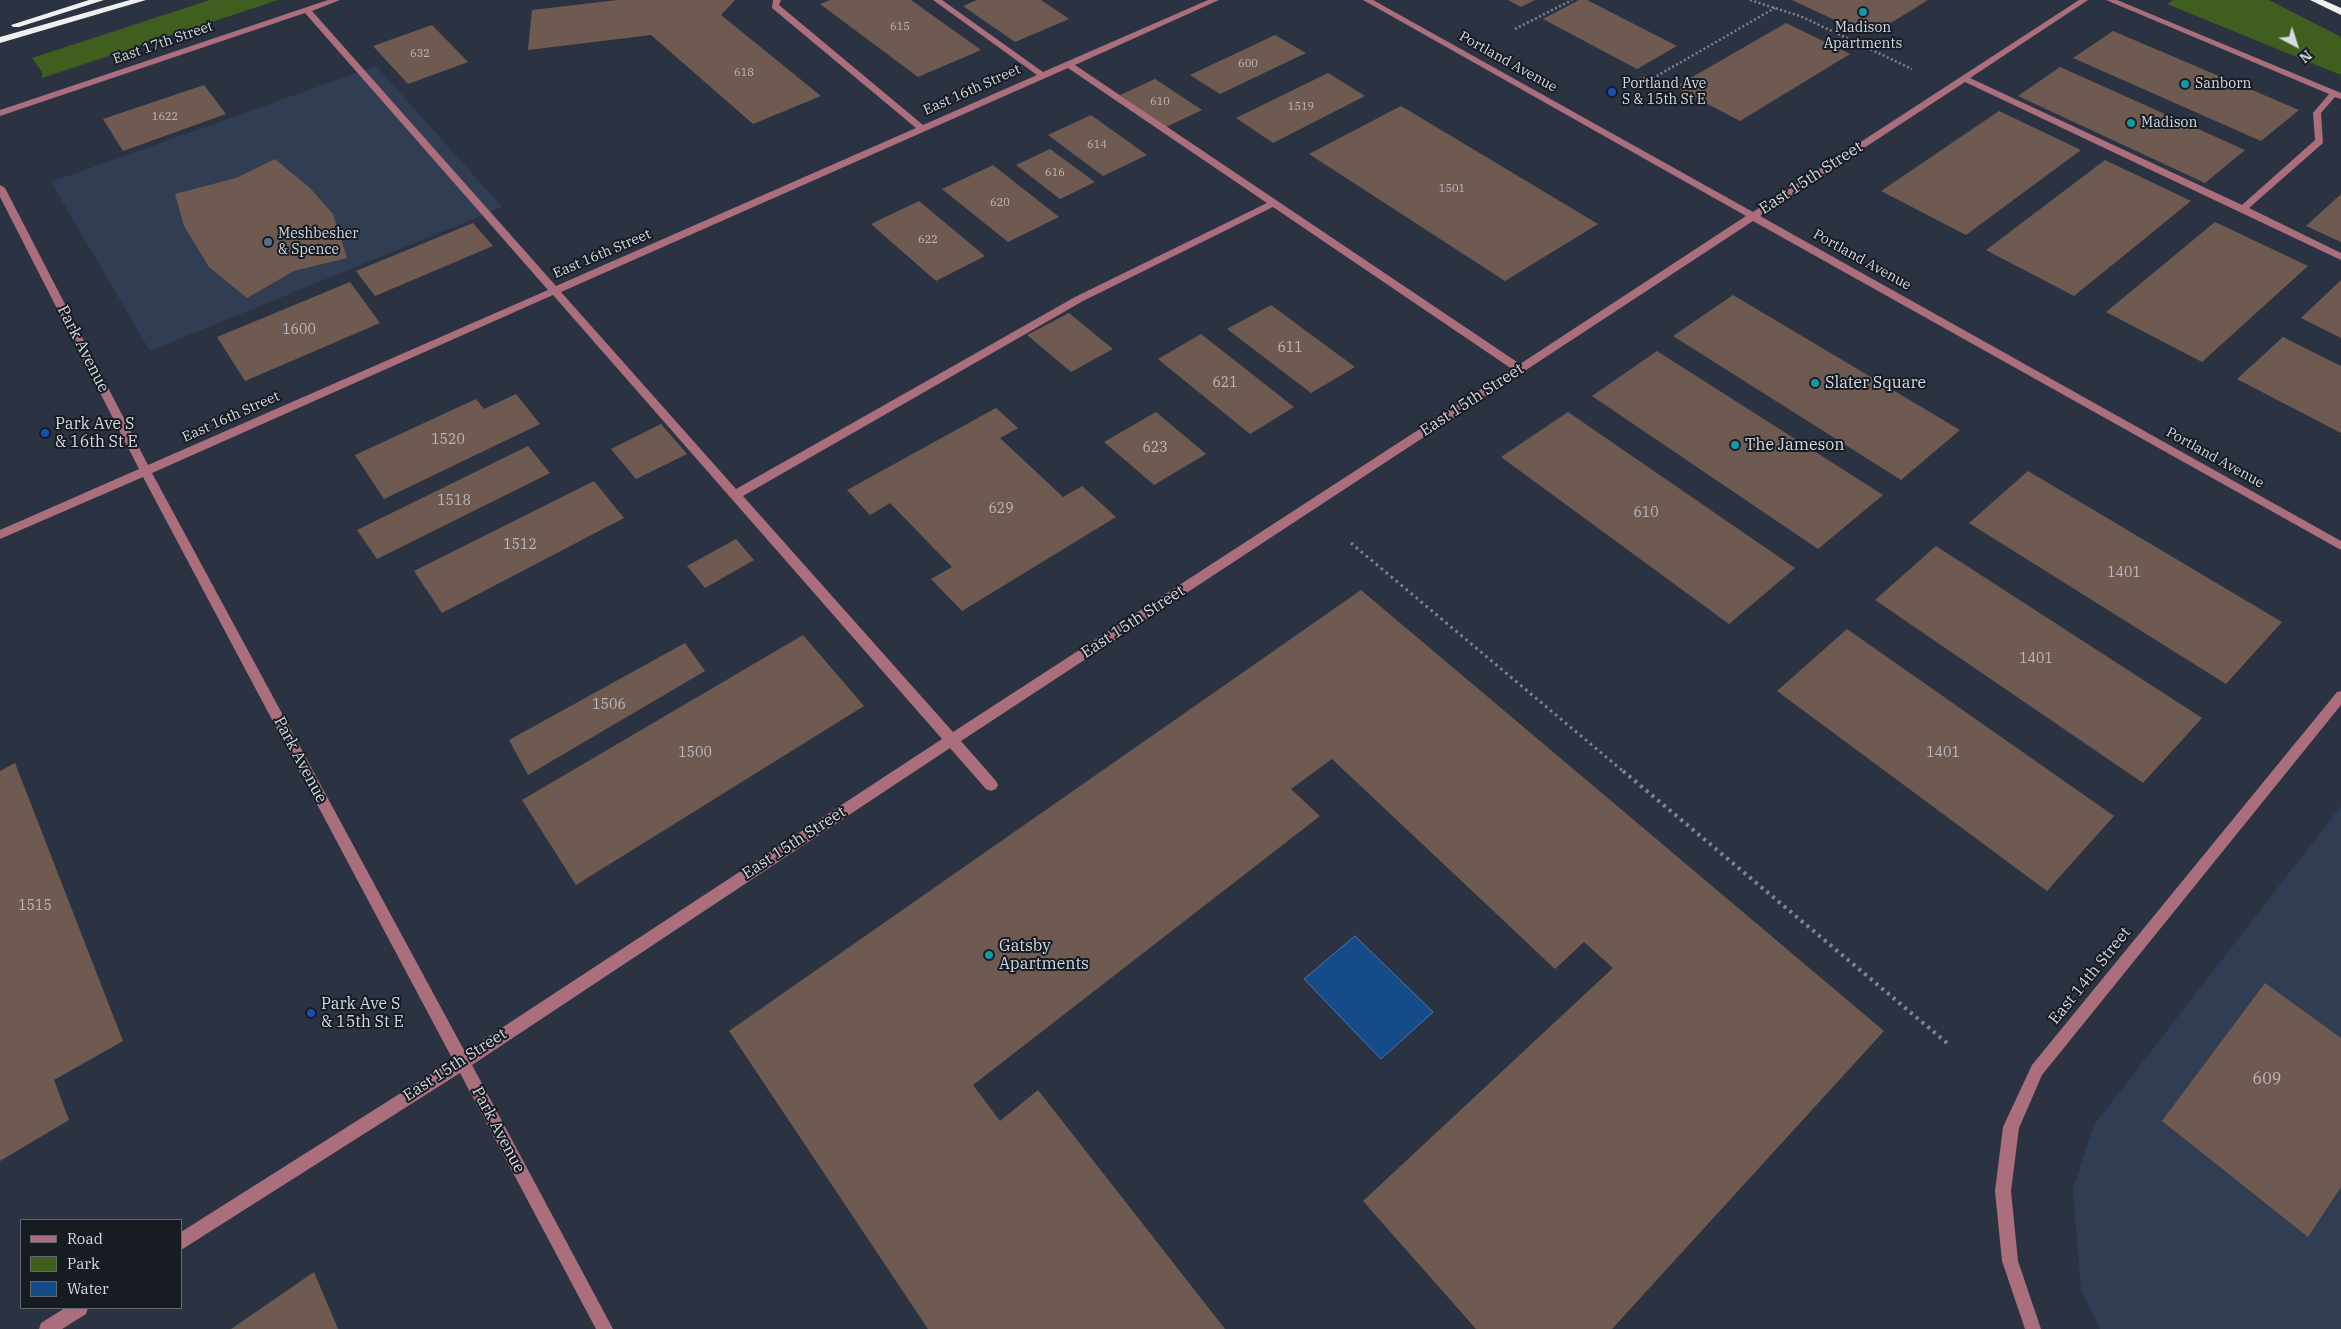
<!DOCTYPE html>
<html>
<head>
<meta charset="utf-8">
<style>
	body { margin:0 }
	#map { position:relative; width:2341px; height:1329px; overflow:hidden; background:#2b3343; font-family:"IBM Plex Serif",serif }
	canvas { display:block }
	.legend { position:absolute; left:20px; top:1219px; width:162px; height:90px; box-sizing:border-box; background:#171b22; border:1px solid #636770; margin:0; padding:6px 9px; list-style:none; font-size:15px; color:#d4d9e4 }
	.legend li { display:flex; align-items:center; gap:10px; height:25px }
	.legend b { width:25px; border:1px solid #636770 }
	.north { position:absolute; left:2271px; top:20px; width:50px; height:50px; -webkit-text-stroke:4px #171b22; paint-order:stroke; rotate:140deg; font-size:14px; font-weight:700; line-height:20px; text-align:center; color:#d4d9e4 }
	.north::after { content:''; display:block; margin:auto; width:18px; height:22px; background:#d4d9e4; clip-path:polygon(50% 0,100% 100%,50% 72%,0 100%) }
</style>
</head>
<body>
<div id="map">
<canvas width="2341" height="1329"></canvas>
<ul class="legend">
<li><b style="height:6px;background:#ab6e7c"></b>Road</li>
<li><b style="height:14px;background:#405f1f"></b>Park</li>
<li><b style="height:14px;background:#144b88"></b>Water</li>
</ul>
<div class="north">N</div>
</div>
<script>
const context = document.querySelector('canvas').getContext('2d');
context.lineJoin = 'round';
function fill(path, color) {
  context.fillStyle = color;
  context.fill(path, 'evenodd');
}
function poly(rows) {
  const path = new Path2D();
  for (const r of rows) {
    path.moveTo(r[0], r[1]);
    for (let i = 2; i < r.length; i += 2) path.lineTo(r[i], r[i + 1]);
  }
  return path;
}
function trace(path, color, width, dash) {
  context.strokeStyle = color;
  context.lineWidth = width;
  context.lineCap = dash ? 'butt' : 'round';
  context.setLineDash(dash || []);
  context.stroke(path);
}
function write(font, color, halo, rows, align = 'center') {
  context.font = font + ' "IBM Plex Serif",serif';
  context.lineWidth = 4;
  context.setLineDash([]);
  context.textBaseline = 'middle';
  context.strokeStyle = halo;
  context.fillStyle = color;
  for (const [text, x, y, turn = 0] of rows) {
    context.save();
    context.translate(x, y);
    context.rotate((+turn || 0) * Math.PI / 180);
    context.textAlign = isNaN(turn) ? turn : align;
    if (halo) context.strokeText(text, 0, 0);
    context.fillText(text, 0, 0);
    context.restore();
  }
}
const built = poly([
	[376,66,502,207,150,351,51,182],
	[2341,806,2341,1329,2100,1329,2081,1290,2073,1189,2094,1125]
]);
const green = poly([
	[210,0,278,0,42,78,42,72,32,58],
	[2173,0,2269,0,2341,37,2341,75,2167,4]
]);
const water = poly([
	[1355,936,1433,1012,1381,1059,1304,979,1355,936]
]);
const building = poly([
	[618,0,735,0,721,15,821,96,753,124,651,35,528,50,532,10],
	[830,0,911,0,981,50,918,77,820,4],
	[977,0,1041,0,1069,19,1015,42,963,6],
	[1508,0,1535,0,1521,7],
	[1579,0,1587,0,1677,46,1637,69,1543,19],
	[1792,0,1928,0,1876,32,1861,25,1854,29],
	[1786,23,1850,54,1740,121,1675,87],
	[432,25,468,62,408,84,373,46],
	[2113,31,2299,110,2261,141,2073,58],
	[1275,35,1306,53,1220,94,1190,75],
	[2060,67,2245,150,2205,183,2018,96],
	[1328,73,1365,96,1273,143,1236,118],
	[1155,79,1202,110,1166,127,1120,95],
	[204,85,226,114,123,151,103,119],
	[1401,106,1598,224,1505,281,1309,154],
	[1999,111,2081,150,1966,235,1881,191],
	[1091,115,1147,155,1103,176,1048,135],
	[1050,149,1095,182,1060,199,1016,165],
	[275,159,310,188,333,214,347,258,294,271,247,298,209,267,184,226,175,194,236,178],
	[2105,160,2191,201,2074,296,1986,250],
	[993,165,1059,217,1008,242,942,189],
	[2341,194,2341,242,2306,226],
	[919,201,985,256,936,281,871,224],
	[2215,222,2308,266,2202,362,2106,312],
	[473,223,493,246,375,296,356,271],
	[2341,280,2341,338,2301,318],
	[350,282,380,323,245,381,217,337],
	[1733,295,1960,430,1901,480,1673,336],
	[1271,305,1355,367,1311,393,1227,329],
	[1069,313,1113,349,1071,372,1027,335],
	[1201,334,1294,407,1250,434,1158,359],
	[2283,337,2341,366,2341,433,2237,379],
	[1657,351,1883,495,1818,549,1592,396],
	[516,394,540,424,384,499,355,455,476,399,484,409],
	[996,408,1018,428,1000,438,1063,497,1082,486,1116,517,962,611,931,579,952,567,890,503,870,515,847,490],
	[1156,412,1206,454,1154,485,1104,442],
	[1568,412,1795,568,1729,624,1501,457],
	[661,424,687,454,636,479,611,449],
	[528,446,550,473,377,559,357,530],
	[2028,471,2282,622,2226,684,1969,523],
	[594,481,624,518,442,613,414,571],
	[736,539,754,560,705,588,687,566],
	[1936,546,2202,718,2143,783,1875,600],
	[1361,590,1884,1031,1612,1329,1476,1329,1363,1201,1613,968,1584,942,1555,969,1332,759,1291,789,1320,816,973,1085,1000,1121,1038,1090,1225,1329,928,1329,729,1031],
	[1847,629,2114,816,2047,891,1777,691],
	[803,635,864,706,576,885,522,800],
	[685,643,705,671,528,775,509,740],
	[15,763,123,1041,54,1080,69,1120,0,1161,0,771],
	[2265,983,2341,1038,2341,1187,2308,1237,2162,1121],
	[314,1272,338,1329,231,1329]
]);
const pathFar2 = poly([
	[1750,0,1800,16,1912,69],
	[1515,29,1572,0],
	[1623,87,1634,80,1657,76,1775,8]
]);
const pathFar1 = poly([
	[1351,543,1624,772]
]);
const path = poly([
	[1623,771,1947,1043]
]);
const minor = poly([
	[328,0,340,0,312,11,556,286,916,128,772,8,773,0,781,0,779,5,923,125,1037,75,933,0,942,0,1043,72,1208,0,1219,0,1075,65,1520,364,1746,216,1363,0,1373,0,1753,212,2079,0,2088,0,1970,78,2242,205,2315,140,2313,113,2329,94,2106,0,2117,0,2341,93,2341,99,2335,97,2321,113,2323,143,2249,208,2341,253,2341,260,1965,82,1760,216,2341,541,2341,550,1753,221,961,741,996,781,998,785,996,789,991,791,986,789,950,748,472,1065,613,1329,596,1329,460,1073,181,1250,181,1232,453,1060,143,477,0,539,0,530,139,469,0,197,0,185,5,188,148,465,548,290,305,13,0,116,0,110,328,0],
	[1068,68,1267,203,1075,297,736,489,561,292,1068,68],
	[1273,207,1512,369,953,732,743,496,1083,301,1273,207],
	[553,295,942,739,465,1052,152,473,553,295],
	[2341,691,2341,705,2042,1075,2019,1128,2011,1191,2018,1261,2041,1329,2025,1329,2002,1261,1995,1191,2003,1127,2032,1065,2337,692,2341,691],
	[65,1308,88,1308,86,1314,62,1329,39,1329,41,1323,65,1308]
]);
const highway = poly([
	[89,0,104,0,19,27,13,27,11,25,89,0],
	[130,0,146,0,0,43,0,37,130,0],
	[2310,0,2323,0,2341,8,2341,15,2310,0]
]);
const markers = [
	[1863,12,5,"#0f9aa8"],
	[2185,84,5,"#0f9aa8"],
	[1612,92,5,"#1a4fb4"],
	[2131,123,5,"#0f9aa8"],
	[268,242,5,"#5c6f8a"],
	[1815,383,5,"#0f9aa8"],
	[45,433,5,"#1a4fb4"],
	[1735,445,5,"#0f9aa8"],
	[989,955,5,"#0f9aa8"],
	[311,1013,5,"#1a4fb4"]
];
const farNumbernames = [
	["615",900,27],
	["632",420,54],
	["600",1248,64],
	["618",744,73],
	["610",1160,102],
	["1519",1301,107],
	["1622",165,117],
	["614",1097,145],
	["616",1055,173],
	["1501",1452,189],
	["620",1000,203],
	["622",928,240]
];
const farPoinames = [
	["Madison",1863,28,"center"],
	["Apartments",1863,44,"center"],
	["Portland Ave",1622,84],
	["S & 15th St E",1622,100],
	["Sanborn",2195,84],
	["Madison",2141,123],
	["Meshbesher",278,234],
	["& Spence",278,250]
];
const farStreetnames = [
	["East 17th Street",163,43,-19],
	["Portland Avenue",1508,62,29],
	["East 16th Street",972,90,-24],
	["East 16th Street",602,254,-23],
	["Portland Avenue",1862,260,29],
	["East 16th Street",231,417,-24],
	["Portland Avenue",2215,458,29]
];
const numberNames = [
	["1600",299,330],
	["611",1290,348],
	["621",1225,383],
	["1520",448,440],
	["623",1155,448],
	["1518",454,501],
	["629",1001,509],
	["610",1646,513],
	["1512",520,545],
	["1401",2124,573],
	["1401",2036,659],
	["1506",609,705],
	["1500",695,753],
	["1401",1943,753],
	["1515",35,906]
];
const streetNames = [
	["East 15th Street",1811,178,-33],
	["Park Avenue",83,349,63],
	["East 15th Street",1472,400,-33],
	["East 15th Street",1133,622,-33],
	["Park Avenue",300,760,62],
	["East 15th Street",794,843,-33],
	["East 14th Street",2090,976,-51],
	["East 15th Street",455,1065,-33],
	["Park Avenue",498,1130,62]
];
const poiNames = [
	["Slater Square",1825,383],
	["Park Ave S",55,424],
	["& 16th St E",55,442],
	["The Jameson",1745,445],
	["Gatsby",999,946],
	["Apartments",999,964],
	["Park Ave S",321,1004],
	["& 15th St E",321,1022]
];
const nearNumbernames = [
	["609",2267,1079]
];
fill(built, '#313d52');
fill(green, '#405f1f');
fill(water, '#144b88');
trace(water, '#4e76a4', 1);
fill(building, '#6f5a51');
trace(pathFar2, '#7e8592', 2.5, [2, 2.5]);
trace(pathFar1, '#7e8592', 3, [2.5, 4]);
trace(path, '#7e8592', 4, [3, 4.5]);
fill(minor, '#ab6e7c');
fill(highway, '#f0f0f0');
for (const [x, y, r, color] of markers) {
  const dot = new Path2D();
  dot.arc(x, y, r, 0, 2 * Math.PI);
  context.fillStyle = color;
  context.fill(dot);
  trace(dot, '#171b22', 2);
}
write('11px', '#bbb9bf', null, farNumbernames);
write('14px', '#d4d9e4', '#171b22', farPoinames, 'left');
write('14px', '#d4d9e4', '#171b22', farStreetnames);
write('14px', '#bbb9bf', null, numberNames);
write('16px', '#d4d9e4', '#171b22', streetNames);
write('16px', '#d4d9e4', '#171b22', poiNames, 'left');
write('16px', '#bbb9bf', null, nearNumbernames);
</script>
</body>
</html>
